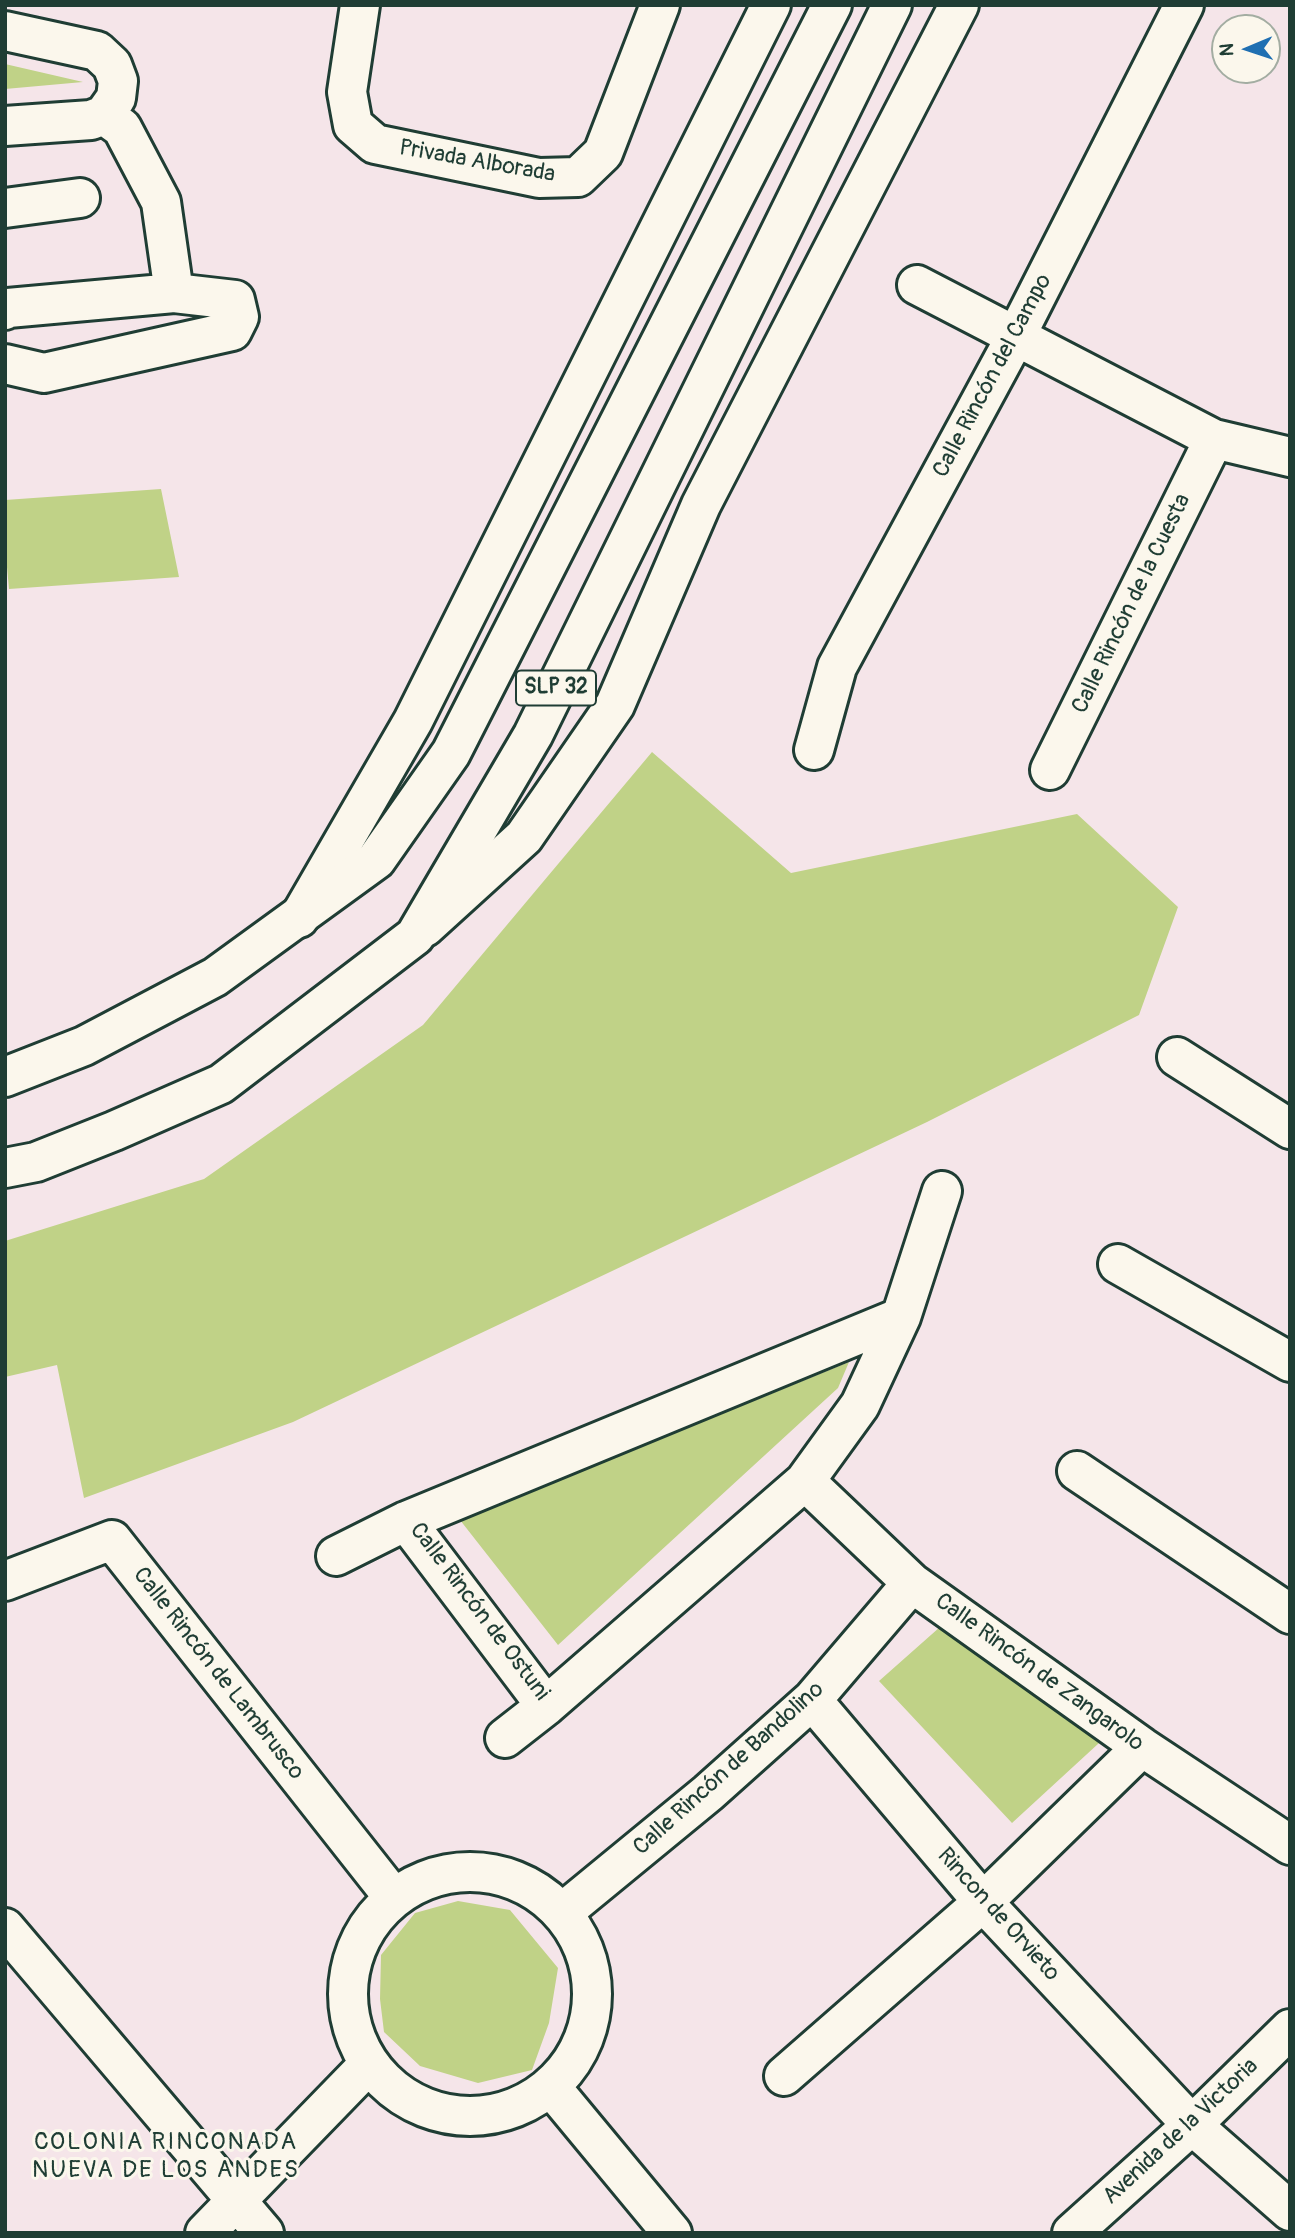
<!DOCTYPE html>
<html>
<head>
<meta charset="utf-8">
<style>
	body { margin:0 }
	#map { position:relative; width:1295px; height:2238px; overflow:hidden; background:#f5e5e9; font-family:Pangolin,sans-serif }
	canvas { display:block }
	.frame { position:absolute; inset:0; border:7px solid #1f3d34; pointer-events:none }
	.north { position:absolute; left:1211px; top:14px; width:70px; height:70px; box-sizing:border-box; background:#fbf7ec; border:2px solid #a3ada2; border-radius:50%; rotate:268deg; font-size:19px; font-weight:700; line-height:28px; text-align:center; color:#1f3d34 }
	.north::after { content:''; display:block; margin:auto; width:24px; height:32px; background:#1f6fb2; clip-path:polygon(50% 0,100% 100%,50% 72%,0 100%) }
</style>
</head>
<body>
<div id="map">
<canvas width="1295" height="2238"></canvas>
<div class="frame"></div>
<div class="north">N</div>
</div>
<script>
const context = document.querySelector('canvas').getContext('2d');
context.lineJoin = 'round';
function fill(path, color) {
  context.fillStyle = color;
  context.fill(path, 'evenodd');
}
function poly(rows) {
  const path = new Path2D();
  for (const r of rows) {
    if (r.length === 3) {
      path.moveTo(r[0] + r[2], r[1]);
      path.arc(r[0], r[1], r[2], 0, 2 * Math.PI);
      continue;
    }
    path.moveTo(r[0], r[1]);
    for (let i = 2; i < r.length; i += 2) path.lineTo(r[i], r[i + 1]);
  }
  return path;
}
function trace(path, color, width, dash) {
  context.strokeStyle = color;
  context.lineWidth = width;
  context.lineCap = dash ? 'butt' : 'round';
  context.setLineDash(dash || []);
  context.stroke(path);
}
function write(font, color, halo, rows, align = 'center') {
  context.font = font + ' Pangolin,sans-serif';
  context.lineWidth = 6;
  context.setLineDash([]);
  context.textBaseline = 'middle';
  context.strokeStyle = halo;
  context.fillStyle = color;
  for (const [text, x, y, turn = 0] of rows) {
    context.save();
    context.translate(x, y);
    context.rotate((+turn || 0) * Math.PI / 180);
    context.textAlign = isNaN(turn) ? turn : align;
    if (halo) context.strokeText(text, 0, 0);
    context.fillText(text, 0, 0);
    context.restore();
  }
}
const green = poly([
	[5,64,83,82,5,89],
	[161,489,179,577,9,589,5,545,5,500],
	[652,752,791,873,1077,814,1178,907,1139,1015,927,1122,293,1422,84,1498,57,1365,5,1377,5,1241,204,1179,423,1025],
	[849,1362,838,1388,558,1645,460,1520],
	[949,1619,1111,1732,1012,1823,879,1681],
	[458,1901,510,1910,558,1968,549,2023,532,2070,478,2083,420,2066,384,2032,380,1999,381,1955,415,1913]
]);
const minor = poly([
	[360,5,347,92,353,125,375,144,539,178,578,177,603,153,660,5],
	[5,31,97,51,112,65,118,81,116,98,104,115,91,120,5,126],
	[104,115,122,128,161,202,174,293],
	[5,208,80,198],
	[917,285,1214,439,1290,457],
	[5,310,8,308,174,293,235,300,239,317,232,331,44,373,5,364],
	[814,750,837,667,1016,336,1184,5],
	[1050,770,1214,439],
	[299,918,413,721,771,5],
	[425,927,524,837,615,705,701,505,959,5],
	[1177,1057,1290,1129],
	[1118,1264,1290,1362],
	[1077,1471,1290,1614],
	[805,1481,912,1583,1142,1747,1290,1845],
	[406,1521,546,1706],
	[336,1556,406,1521,901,1317],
	[5,1581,112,1540,394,1898],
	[812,1700,983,1902,1192,2125,1290,2211],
	[505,1738,546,1706,805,1481,860,1405,901,1317,942,1191],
	[470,1994,122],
	[562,1913,708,1793,812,1700,912,1583],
	[5,1928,264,2233],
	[784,2076,983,1902,1142,1747],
	[551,2087,672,2233],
	[205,2233,369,2064],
	[1072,2233,1192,2125,1290,2029]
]);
const major = poly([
	[5,1077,84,1046,215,977,376,860,451,753,832,5],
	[5,1168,36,1162,114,1131,221,1084,415,936,533,735,892,5]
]);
const shields = [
	[556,688,80]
];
const shieldNames = [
	["SLP 32",556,688]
];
const streetNames = [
	["Privada Alborada",477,162,10],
	["Calle Rincón del Campo",993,376,-62],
	["Calle Rincón de la Cuesta",1132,604,-64],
	["Calle Rincón de Ostuni",479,1612,53],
	["Calle Rincón de Zangarolo",1039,1673,36],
	["Calle Rincón de Lambrusco",218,1674,52],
	["Calle Rincón de Bandolino",729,1769,-42],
	["Rincon de Orvieto",998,1915,48],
	["Avenida de la Victoria",1181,2132,-43]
];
const neighbourhoodNames = [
	["COLONIA RINCONADA",166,2143],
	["NUEVA DE LOS ANDES",166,2171]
];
fill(green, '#c0d287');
trace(minor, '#1f3d34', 44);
trace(major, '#1f3d34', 44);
trace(minor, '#fbf7ec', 38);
trace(major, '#fbf7ec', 38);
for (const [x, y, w] of shields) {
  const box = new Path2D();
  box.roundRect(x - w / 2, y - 17.5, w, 35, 5);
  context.fillStyle = '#fbf7ec';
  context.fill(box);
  trace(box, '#1f3d34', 2);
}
write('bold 21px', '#1f3d34', null, shieldNames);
write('23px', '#1f3d34', '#fbf7ec', streetNames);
context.letterSpacing = '2px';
write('24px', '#1f3d34', '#fbf7ec', neighbourhoodNames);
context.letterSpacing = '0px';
</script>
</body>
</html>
